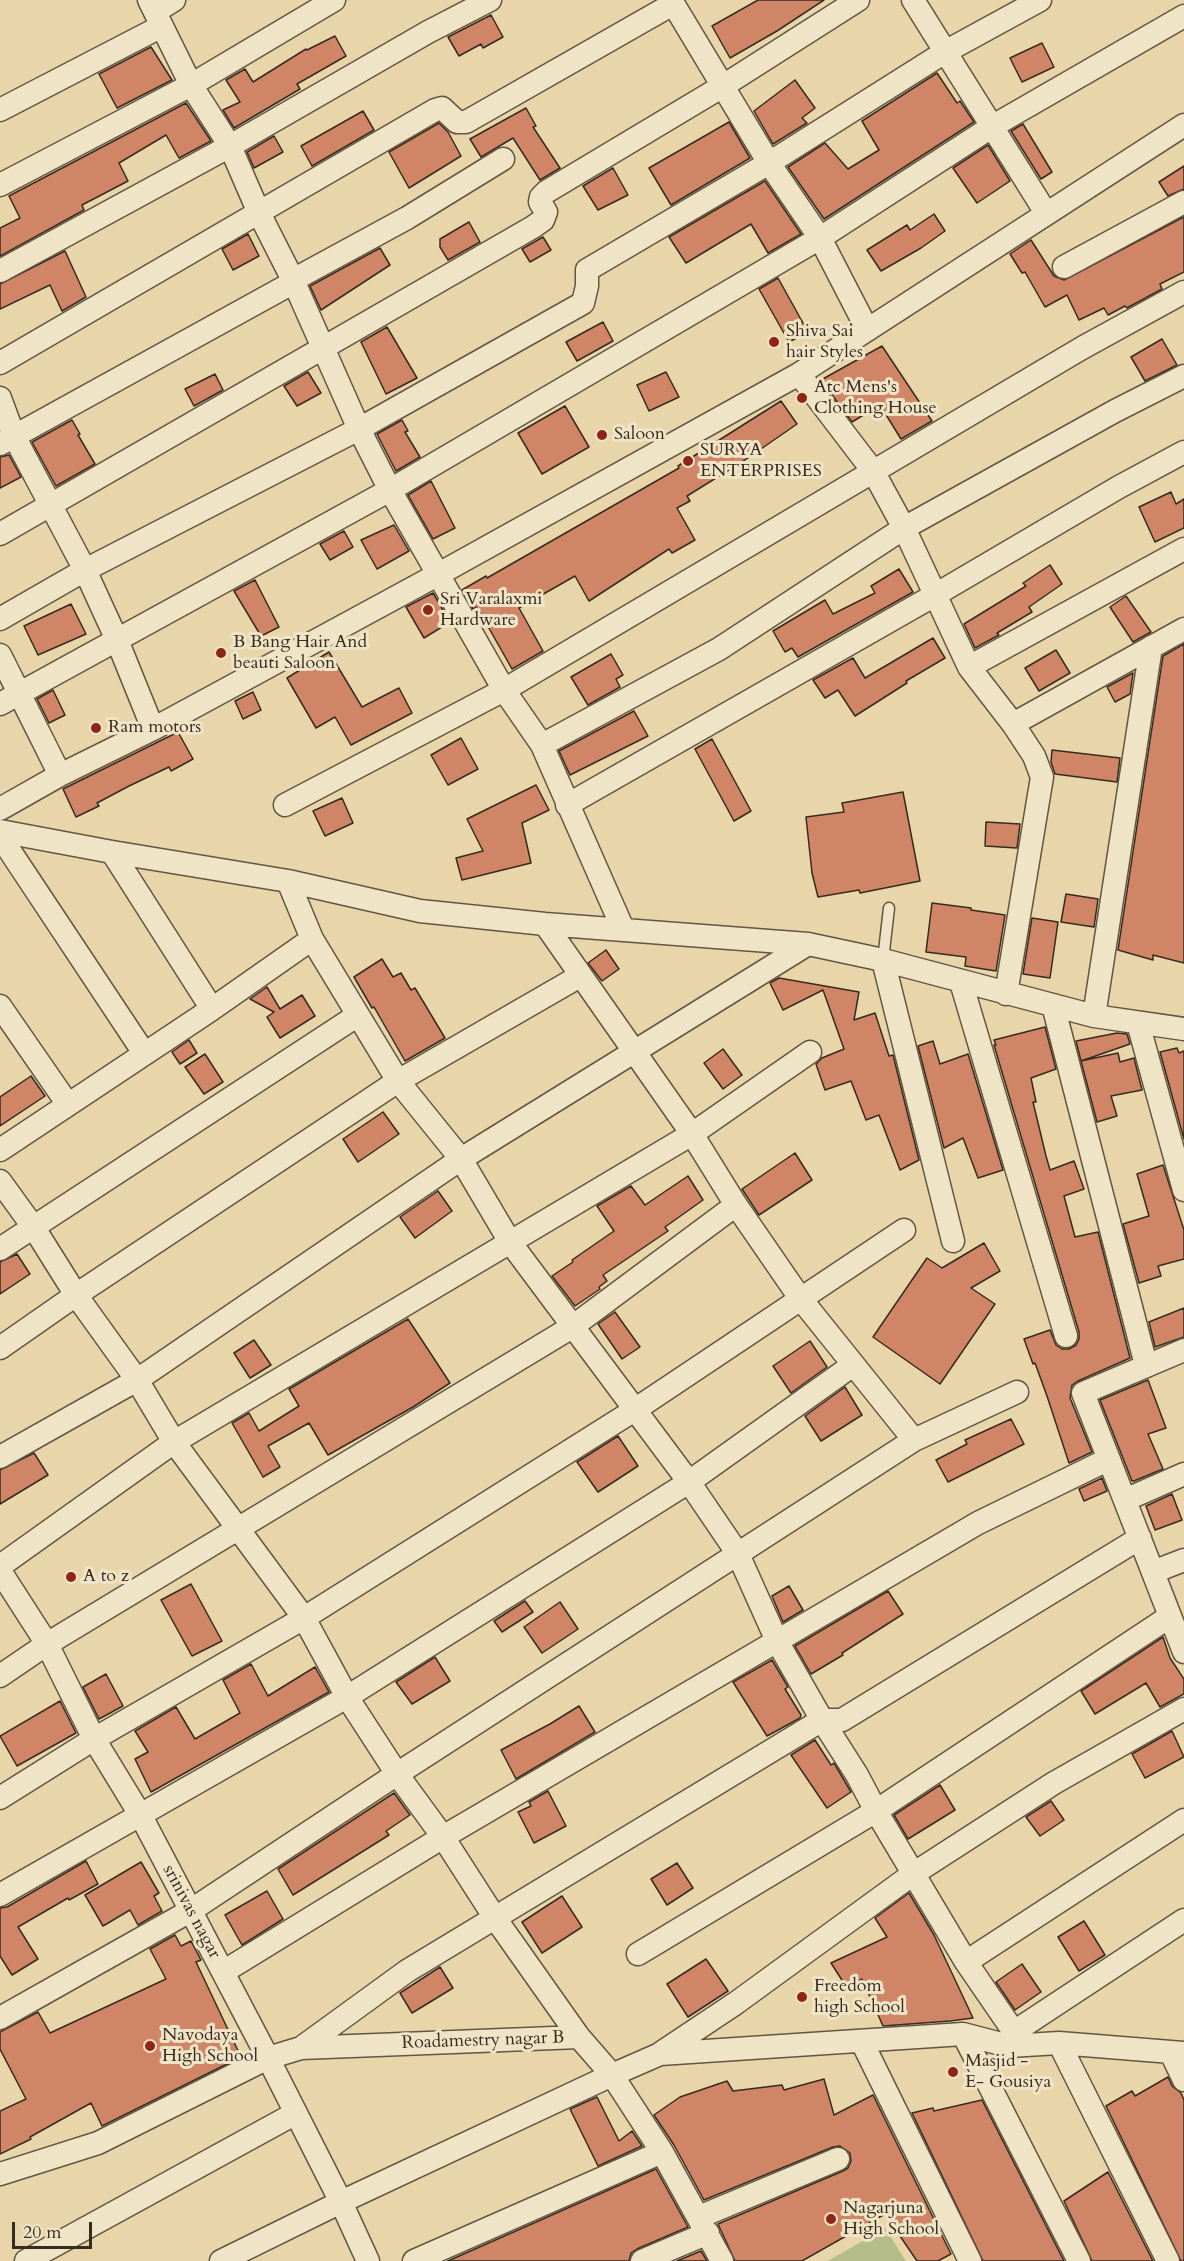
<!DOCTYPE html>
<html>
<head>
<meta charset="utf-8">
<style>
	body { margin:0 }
	#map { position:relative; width:1184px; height:2261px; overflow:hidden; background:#e8d5a9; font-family:Cardo,serif }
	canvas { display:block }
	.scale { position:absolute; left:12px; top:2222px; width:80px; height:27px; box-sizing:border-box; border:3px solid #362b1f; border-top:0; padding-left:8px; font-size:18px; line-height:21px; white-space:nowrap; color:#362b1f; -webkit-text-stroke:4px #f0e4c7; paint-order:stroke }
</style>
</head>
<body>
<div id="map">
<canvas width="1184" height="2261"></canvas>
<div class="scale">20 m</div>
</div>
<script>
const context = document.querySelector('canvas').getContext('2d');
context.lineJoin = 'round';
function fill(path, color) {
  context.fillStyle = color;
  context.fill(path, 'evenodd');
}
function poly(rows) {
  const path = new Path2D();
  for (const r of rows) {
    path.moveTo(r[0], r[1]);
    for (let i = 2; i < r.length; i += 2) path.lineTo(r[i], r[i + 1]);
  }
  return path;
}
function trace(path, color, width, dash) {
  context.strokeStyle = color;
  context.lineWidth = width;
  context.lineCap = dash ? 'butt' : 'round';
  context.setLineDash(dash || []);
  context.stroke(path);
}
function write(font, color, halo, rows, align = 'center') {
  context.font = font + ' Cardo,serif';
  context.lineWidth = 6;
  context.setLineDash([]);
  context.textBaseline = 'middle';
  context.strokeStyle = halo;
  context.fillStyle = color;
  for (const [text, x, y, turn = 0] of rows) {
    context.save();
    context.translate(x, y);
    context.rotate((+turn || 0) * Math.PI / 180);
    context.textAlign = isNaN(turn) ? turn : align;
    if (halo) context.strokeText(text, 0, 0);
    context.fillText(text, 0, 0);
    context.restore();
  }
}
const green = poly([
	[885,2228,906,2261,828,2261]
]);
const building = poly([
	[758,0,824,0,777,31,730,58,712,26,758,0],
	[491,15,503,37,483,48,481,44,459,56,448,37,491,15],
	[335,36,346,56,297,84,300,89,234,128,223,110,240,102,226,80,245,69,253,82,306,49,307,50,335,36],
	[1042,43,1054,67,1022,82,1010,58,1042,43],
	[151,47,172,80,117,108,99,74,151,47],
	[937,73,957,103,960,101,974,122,824,219,788,167,825,143,848,169,879,150,862,121,937,73],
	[795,80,815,108,802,118,807,123,773,144,754,111,795,80],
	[186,103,211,141,179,158,166,135,119,163,128,181,82,205,84,210,0,256,0,228,20,218,9,196,186,103],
	[526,108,536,126,533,127,560,168,540,180,513,138,481,157,470,139,526,108],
	[363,111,374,130,312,166,301,146,363,111],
	[729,122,750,158,671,205,649,168,729,122],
	[439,123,448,132,461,156,409,188,389,152,439,123],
	[1023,124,1052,172,1041,179,1011,131,1023,124],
	[274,136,283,152,254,168,247,152,274,136],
	[988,145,1010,181,977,203,953,168,988,145],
	[1184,166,1184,189,1168,196,1159,182,1184,166],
	[613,168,628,195,598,210,583,186,613,168],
	[765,181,801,234,768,253,751,224,686,263,669,237,765,181],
	[934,214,945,231,921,248,881,271,867,250,907,225,910,230,934,214],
	[1184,217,1184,272,1160,284,1162,289,1127,308,1125,306,1108,315,1104,308,1079,320,1067,295,1045,307,1025,272,1022,273,1010,254,1031,240,1054,276,1064,280,1184,217],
	[469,222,480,242,448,260,440,247,440,239,469,222],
	[248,234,259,256,233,270,222,249,248,234],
	[543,237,551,250,530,262,522,249,543,237],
	[380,248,390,265,321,310,310,286,380,248],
	[65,251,86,297,62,311,50,285,0,309,0,284,65,251],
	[778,278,808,332,789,342,759,289,778,278],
	[603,322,613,341,577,361,566,342,603,322],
	[387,327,417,378,386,394,361,342,387,327],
	[1162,339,1177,365,1145,381,1131,357,1162,339],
	[882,346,932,421,901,439,880,405,852,422,821,380,882,346],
	[308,372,321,393,297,406,284,386,308,372],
	[666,372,679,397,649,411,637,385,666,372],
	[215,374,223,390,194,406,185,389,215,374],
	[781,401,797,424,745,460,687,496,690,501,677,508,695,540,672,553,669,549,589,601,575,576,519,608,543,651,512,669,477,607,473,609,462,590,486,576,487,578,679,468,678,466,781,401],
	[565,406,589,447,542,474,518,433,565,406],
	[72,420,80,434,78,435,95,464,56,486,32,442,72,420],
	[402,420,408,431,405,432,420,457,396,471,377,434,402,420],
	[9,455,21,477,0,488,0,457,9,455],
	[431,481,455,528,433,539,408,495,431,481],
	[1171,492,1176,504,1184,499,1184,528,1155,542,1139,507,1171,492],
	[394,525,409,551,377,569,361,540,394,525],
	[344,531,353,547,330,560,320,544,344,531],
	[1050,565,1062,584,1029,607,1032,612,997,633,999,635,975,648,964,624,1026,586,1023,583,1050,565],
	[899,569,913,592,798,657,792,648,785,652,773,631,825,600,833,614,875,593,871,586,899,569],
	[255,580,279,627,261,636,234,591,255,580],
	[433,593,450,622,424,638,406,607,433,593],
	[1126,596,1151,632,1133,642,1110,607,1126,596],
	[71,604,86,634,38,655,24,626,71,604],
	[933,638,945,658,906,681,907,683,855,716,838,690,825,698,813,680,853,658,865,678,933,638],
	[1184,644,1184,963,1153,955,1153,960,1118,950,1163,656,1184,644],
	[1056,650,1070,673,1039,691,1025,668,1056,650],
	[329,652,362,707,399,688,412,713,351,745,335,717,316,728,287,678,329,652],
	[611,654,623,675,616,679,620,687,588,705,571,677,611,654],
	[1133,673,1130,694,1115,702,1107,687,1133,673],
	[53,690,65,715,49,723,37,699,53,690],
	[253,692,261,710,243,719,235,701,253,692],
	[634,711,648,736,570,775,559,751,634,711],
	[178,732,193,759,171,771,169,767,129,786,97,803,99,806,76,817,63,789,178,732],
	[461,738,478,769,448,785,431,755,461,738],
	[712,739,751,811,734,821,695,749,712,739],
	[1052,750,1120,758,1117,782,1055,774,1051,762,1052,750],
	[536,785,549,810,522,823,531,863,462,880,456,858,483,851,467,819,536,785],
	[903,792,920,881,860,893,859,890,818,897,812,873,806,817,844,812,842,803,903,792],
	[342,798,353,823,325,836,313,811,342,798],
	[986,822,1020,824,1017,848,985,846,986,822],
	[1066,894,1098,899,1094,927,1061,922,1066,894],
	[932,903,971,908,971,910,1005,915,996,971,965,966,966,957,926,952,932,903],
	[1032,918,1058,922,1050,978,1023,974,1032,918],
	[606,950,619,969,602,981,588,963,606,950],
	[382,959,393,977,401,973,411,990,415,988,445,1038,405,1061,374,1007,372,1008,354,977,382,959],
	[779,978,859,992,854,1020,875,1013,889,1056,893,1055,919,1160,900,1170,879,1115,866,1120,851,1081,825,1090,816,1064,822,1058,844,1049,823,990,783,1010,770,983,779,978],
	[267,987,280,1009,302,995,315,1016,280,1038,267,1017,274,1012,250,999,267,987],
	[1045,1027,1056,1069,1031,1078,1036,1102,1033,1102,1046,1156,1050,1170,1074,1161,1084,1189,1064,1196,1075,1237,1098,1232,1130,1358,1078,1381,1072,1385,1070,1398,1092,1452,1069,1463,1047,1396,1035,1363,1033,1364,1024,1339,1050,1330,1056,1345,1062,1349,1069,1349,1076,1345,1079,1339,1079,1332,994,1045,996,1045,994,1040,1045,1027],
	[1117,1033,1127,1034,1130,1044,1081,1061,1076,1041,1117,1033],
	[189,1040,197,1053,180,1064,172,1052,189,1040],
	[933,1041,940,1064,968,1054,1003,1170,978,1178,963,1138,944,1148,918,1046,933,1041],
	[1177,1048,1179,1053,1184,1051,1184,1139,1160,1052,1177,1048],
	[723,1049,742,1075,723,1089,704,1063,723,1049],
	[1118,1053,1120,1062,1134,1058,1142,1090,1111,1096,1117,1116,1097,1122,1081,1061,1118,1053],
	[205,1054,223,1082,204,1094,185,1067,205,1054],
	[31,1076,45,1096,0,1126,0,1097,31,1076],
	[383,1112,399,1134,358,1162,343,1139,383,1112],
	[795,1153,812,1180,759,1215,742,1189,795,1153],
	[1163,1165,1184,1230,1184,1259,1158,1266,1161,1276,1139,1283,1123,1224,1149,1216,1137,1174,1163,1165],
	[688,1176,703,1200,665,1227,668,1231,603,1275,607,1281,599,1287,600,1289,575,1306,552,1276,573,1262,572,1260,614,1231,597,1206,631,1186,645,1205,688,1176],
	[438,1191,452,1211,415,1238,400,1217,438,1191],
	[984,1243,1000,1271,971,1288,995,1304,940,1384,873,1337,927,1258,942,1268,984,1243],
	[17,1254,30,1274,0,1294,0,1262,17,1254],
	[1184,1308,1184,1337,1155,1347,1149,1322,1184,1308],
	[615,1312,640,1347,622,1359,598,1324,615,1312],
	[408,1319,450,1383,413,1407,328,1455,309,1423,268,1446,280,1467,263,1477,232,1423,249,1413,259,1431,299,1406,289,1389,408,1319],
	[254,1340,271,1365,250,1378,234,1353,254,1340],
	[810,1341,827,1367,791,1393,773,1366,810,1341],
	[1148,1380,1166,1428,1148,1434,1163,1469,1134,1481,1132,1481,1100,1400,1148,1380],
	[845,1387,862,1415,821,1441,805,1416,845,1387],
	[1011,1419,1024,1444,948,1482,936,1460,967,1444,965,1440,1011,1419],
	[618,1436,638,1466,598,1492,577,1462,618,1436],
	[34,1453,48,1475,0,1504,0,1470,34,1453],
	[1102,1478,1107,1491,1084,1501,1079,1489,1102,1478],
	[1172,1494,1182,1520,1155,1530,1146,1506,1172,1494],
	[191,1584,222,1641,192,1656,161,1600,191,1584],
	[789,1586,803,1610,783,1622,772,1596,789,1586],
	[888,1591,903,1614,842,1653,843,1655,811,1674,795,1646,888,1591],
	[525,1601,533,1612,502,1632,494,1621,525,1601],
	[560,1602,578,1629,542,1653,524,1627,560,1602],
	[1163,1637,1170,1658,1184,1679,1184,1694,1160,1707,1146,1683,1095,1714,1081,1691,1163,1637],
	[435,1657,450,1681,412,1704,396,1682,435,1657],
	[772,1660,788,1687,785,1689,801,1715,800,1718,767,1736,733,1682,772,1660],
	[251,1664,268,1696,315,1667,329,1692,151,1792,135,1759,148,1752,135,1731,176,1707,195,1739,240,1713,223,1680,251,1664],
	[106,1674,123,1706,99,1719,83,1687,106,1674],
	[60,1701,76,1733,17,1766,0,1736,60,1701],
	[579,1706,595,1732,516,1779,501,1750,550,1724,579,1706],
	[1172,1731,1184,1757,1145,1778,1132,1754,1172,1731],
	[815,1740,831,1765,834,1763,851,1792,827,1808,791,1755,815,1740],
	[940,1785,955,1810,908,1839,894,1815,940,1785],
	[548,1791,566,1826,534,1843,518,1812,531,1806,529,1802,548,1791],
	[394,1793,410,1815,386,1831,389,1835,293,1895,278,1869,394,1793],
	[1051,1801,1064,1820,1040,1836,1026,1817,1051,1801],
	[86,1861,98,1884,69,1900,68,1898,18,1927,38,1959,12,1975,0,1956,0,1908,7,1907,86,1861],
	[141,1862,159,1893,154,1896,162,1911,138,1925,130,1910,103,1926,85,1895,141,1862],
	[677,1863,693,1888,667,1905,651,1879,677,1863],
	[267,1891,283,1919,242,1945,225,1915,267,1891],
	[909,1893,934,1935,973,2018,950,2021,883,2026,862,1979,847,1988,831,1963,887,1937,875,1918,909,1893],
	[562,1896,582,1927,542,1953,522,1922,562,1896],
	[1084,1921,1105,1955,1079,1971,1058,1937,1084,1921],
	[175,1935,181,1946,191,1941,201,1960,196,1962,241,2057,102,2126,91,2103,30,2137,31,2139,0,2154,0,2111,26,2099,0,2049,0,2032,38,2012,50,2033,166,1979,150,1949,175,1935],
	[706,1959,728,1991,688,2017,667,1984,706,1959],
	[1022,1964,1041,1992,1015,2010,996,1982,1022,1964],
	[440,1967,453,1988,412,2013,400,1993,440,1967],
	[1168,2077,1172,2086,1181,2093,1184,2100,1184,2261,1181,2261,1106,2106,1132,2091,1135,2096,1168,2077],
	[824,2079,834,2115,873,2095,951,2254,938,2261,917,2261,885,2214,802,2261,735,2261,718,2224,843,2171,848,2168,851,2161,850,2153,840,2146,833,2147,704,2200,674,2145,654,2115,680,2097,727,2081,733,2091,782,2085,784,2090,824,2079],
	[597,2097,619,2141,632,2131,642,2146,598,2166,570,2109,597,2097],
	[982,2100,1064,2261,983,2261,912,2113,933,2108,934,2111,982,2100],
	[656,2169,688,2227,637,2249,631,2253,629,2261,448,2261,656,2169],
	[1108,2172,1153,2261,1092,2261,1064,2201,1108,2172],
	[701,2251,707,2261,677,2261,701,2251]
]);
const service = poly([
	[883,960,889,908]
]);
const minor = poly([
	[149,0,191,85,230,146,259,213,293,280,359,429,390,490,504,690,542,745,623,929],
	[671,0,769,163,820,238,867,329],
	[913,0,1046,213],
	[155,12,174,0],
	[0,110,162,26],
	[0,185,191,85,334,0],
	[1064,267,1184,202],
	[0,271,230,146,428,32,490,0],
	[293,280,407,218,503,159],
	[0,363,435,110,442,108,457,122,466,122,673,4],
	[799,374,873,471,904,528,969,667,1013,724,1034,756,1042,777,1006,994],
	[0,398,14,436,85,570,117,640,153,729],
	[0,444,294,282],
	[0,534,533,227,543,220,546,212,540,202,541,197,546,192,723,86,858,0],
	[0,619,85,570,359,429,583,303,587,286,587,270,769,163,945,52,1040,0],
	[0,655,60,775],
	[969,667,1184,549],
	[0,704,390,490,820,238,993,126,1184,16],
	[1013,724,1184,629],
	[542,745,719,649,904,528,1115,411,1184,376],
	[285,805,504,690,1082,348,1184,292],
	[567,805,935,595,1119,487,1184,452],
	[0,809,60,775,153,729,437,575,799,374,1184,125],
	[0,831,112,852,288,881,420,911,545,924,808,944,883,960,1094,1016,1184,1029],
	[0,836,144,1053],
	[112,852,212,1009],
	[288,881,312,939,398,1081,461,1159,510,1242,689,1482,738,1554,777,1641,822,1720,857,1775,876,1811,966,1962,1014,2032,1009,2046],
	[545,924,692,1134,736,1205,800,1298,914,1440],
	[883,960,953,1241],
	[961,982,1066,1336],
	[1053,1005,1146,1365],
	[0,1006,67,1103],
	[1094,1016,1151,647],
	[1138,1023,1184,1190],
	[0,1150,212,1009,312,939],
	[0,1181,34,1228,76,1295,137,1380,174,1442,304,1618,347,1697,397,1774,443,1837,495,1918,579,2037],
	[0,1249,358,1015],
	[0,1348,76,1295,398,1081,580,976],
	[1184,1350,1083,1393,1184,1652],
	[0,1457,137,1380,461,1159,808,944],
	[1125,1500,1184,1474],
	[0,1566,174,1442,692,1134,810,1052],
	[0,1571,47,1644,94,1739,141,1816,268,2058,341,2202,368,2261],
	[1153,1572,1184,1560],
	[0,1676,47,1644,572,1327,736,1205],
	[0,1798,94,1739,304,1618,633,1411,904,1230],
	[0,1895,347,1697,689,1482,853,1365],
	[638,1954,876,1811,1169,1617],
	[966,1962,1184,1820],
	[223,1972,443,1837,978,1523,1109,1459],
	[0,2018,190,1911,397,1774,914,1440,1017,1392],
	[1014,2032,1184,1920],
	[963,2034,1079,2261],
	[862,2042,970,2261],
	[1059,2043,1168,2261],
	[301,2048,407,1971,822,1720,842,1720,1140,1538],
	[661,2053,736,2003,913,1874,1054,1783,1184,1709],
	[1171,2053,1184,2080],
	[0,2174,98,2143,268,2058,301,2048,579,2037,612,2075,660,2054,963,2034,1009,2046,1059,2043,1184,2053],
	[699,2217,838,2159],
	[26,2261,296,2113],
	[221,2261,341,2202,612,2075,662,2152,722,2261],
	[414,2261,662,2152],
	[642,2261,708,2233]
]);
const markers = [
	[774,342,6,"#8f2418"],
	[802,398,6,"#8f2418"],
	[602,435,6,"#8f2418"],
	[688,461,6,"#8f2418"],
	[428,610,6,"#8f2418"],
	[221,653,6,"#8f2418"],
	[96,728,6,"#8f2418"],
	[71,1577,6,"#8f2418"],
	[802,1997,6,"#8f2418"],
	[150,2046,6,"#8f2418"],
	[953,2072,6,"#8f2418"],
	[831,2219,6,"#8f2418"]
];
const poiNames = [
	["Shiva Sai",786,332],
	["hair Styles",786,353],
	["Atc Mens's",814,388],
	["Clothing House",814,409],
	["Saloon",614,435],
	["SURYA",700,451],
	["ENTERPRISES",700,472],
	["Sri Varalaxmi",440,600],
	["Hardware",440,621],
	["B Bang Hair And",233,643],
	["beauti Saloon",233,664],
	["Ram motors",108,728],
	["A to z",83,1577],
	["Freedom",814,1987],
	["high School",814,2008],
	["Navodaya",162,2036],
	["High School",162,2057],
	["Masjid -",965,2062],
	["E- Gousiya",965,2083],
	["Nagarjuna",843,2209],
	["High School",843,2230]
];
const streetNames = [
	["srinivas nagar",191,1912,62],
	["Roadamestry nagar B",483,2041,-2]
];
fill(green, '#b5bd89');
fill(building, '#d08666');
trace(building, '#362b1f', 1.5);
trace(service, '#625642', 13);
trace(minor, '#625642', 25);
trace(service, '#f0e4c7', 10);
trace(minor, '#f0e4c7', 22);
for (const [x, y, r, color] of markers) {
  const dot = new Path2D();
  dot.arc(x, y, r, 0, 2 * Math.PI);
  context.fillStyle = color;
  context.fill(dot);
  trace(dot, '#f0e4c7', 2);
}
write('18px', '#362b1f', '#f0e4c7', poiNames, 'left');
write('18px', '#362b1f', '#f0e4c7', streetNames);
</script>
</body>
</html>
